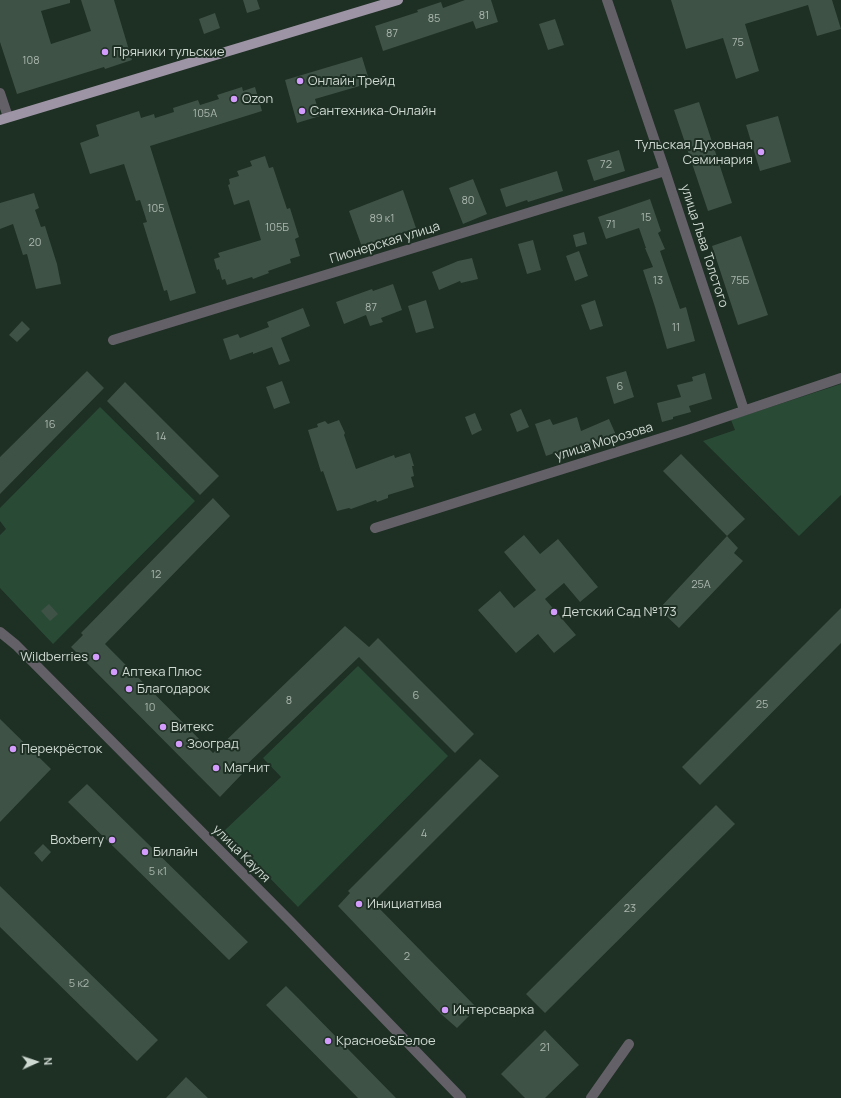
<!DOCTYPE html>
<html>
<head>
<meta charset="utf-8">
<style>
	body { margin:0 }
	#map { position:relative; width:841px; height:1098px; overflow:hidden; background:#1e2f24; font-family:Manrope,sans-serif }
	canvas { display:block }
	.north { position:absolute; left:16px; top:1042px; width:40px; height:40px; -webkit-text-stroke:3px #1e2f24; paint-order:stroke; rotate:87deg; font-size:11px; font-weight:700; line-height:16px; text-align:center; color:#ced9d2 }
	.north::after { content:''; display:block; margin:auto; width:14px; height:18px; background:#ced9d2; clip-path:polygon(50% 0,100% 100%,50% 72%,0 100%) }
</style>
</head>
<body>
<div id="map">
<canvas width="841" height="1098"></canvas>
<div class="north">N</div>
</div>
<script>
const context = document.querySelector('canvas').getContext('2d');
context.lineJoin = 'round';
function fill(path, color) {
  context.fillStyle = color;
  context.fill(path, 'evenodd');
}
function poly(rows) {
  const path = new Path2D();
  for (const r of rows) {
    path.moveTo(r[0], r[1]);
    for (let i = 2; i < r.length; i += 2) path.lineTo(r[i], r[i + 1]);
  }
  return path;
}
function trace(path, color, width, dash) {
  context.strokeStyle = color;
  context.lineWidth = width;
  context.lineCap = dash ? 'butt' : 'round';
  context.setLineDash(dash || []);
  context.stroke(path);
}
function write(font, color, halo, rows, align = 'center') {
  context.font = font + ' Manrope,sans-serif';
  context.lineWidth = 4;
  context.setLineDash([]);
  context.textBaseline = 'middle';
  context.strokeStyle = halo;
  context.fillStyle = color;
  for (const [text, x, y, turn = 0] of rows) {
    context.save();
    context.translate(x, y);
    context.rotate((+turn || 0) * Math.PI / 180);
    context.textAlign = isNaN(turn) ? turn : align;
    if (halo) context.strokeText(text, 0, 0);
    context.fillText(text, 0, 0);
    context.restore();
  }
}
const green = poly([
	[841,384,841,495,799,536,703,441,735,430,731,420],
	[100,407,195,501,53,644,0,588,0,535,6,529,0,521,0,508],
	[358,666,448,756,298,907,224,831,281,777,263,758]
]);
const building = poly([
	[0,0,70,0,70,3,41,11,51,44,91,31,81,0,114,0,132,60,105,69,104,67,17,94,0,42],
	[243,0,257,0,260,9,247,13],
	[465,0,491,0,498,22,476,29,473,21,383,51,375,26,418,12,417,10,441,2,443,8],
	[671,0,832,0,841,29,817,36,808,5,745,24,759,71,736,79,723,38,686,49],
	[215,13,220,28,204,34,199,19],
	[555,19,564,45,548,50,539,24],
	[362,57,370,83,315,99,320,116,297,123,285,80],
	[242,87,243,91,255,87,262,111,150,146,196,293,170,301,167,290,164,291,143,223,147,222,140,200,136,201,124,164,90,174,80,143,99,136,96,125,139,111,141,118,154,114,155,118,174,112,173,108,198,100,200,105,219,99,217,95],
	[699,102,732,203,708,211,674,110],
	[778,116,791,162,760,171,746,125],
	[619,150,625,171,594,181,587,160],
	[265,156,269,168,273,167,287,209,290,208,299,237,295,239,300,256,290,259,291,263,268,271,269,273,253,279,252,277,227,285,225,279,222,280,219,269,217,270,214,259,220,257,218,253,261,240,249,200,234,205,228,185,230,184,229,179,239,176,237,171,252,166,250,161],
	[557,171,563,191,528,202,527,200,506,207,500,189],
	[473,179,487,214,463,224,449,188],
	[403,190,416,228,362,247,349,211],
	[34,193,39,208,35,210,41,227,45,226,57,264,61,284,36,289,27,254,23,255,13,224,0,229,0,203],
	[650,199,661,231,658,233,665,249,660,251,680,309,686,307,695,341,667,349,655,307,643,270,653,267,645,248,646,248,639,228,606,239,598,217],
	[584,232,587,244,576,247,573,235],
	[741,236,768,315,738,325,712,246],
	[533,240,541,270,527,274,518,244],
	[579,251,588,276,575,281,566,256],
	[472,258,478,279,461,283,460,281,439,290,432,272,458,261],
	[393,284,402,310,381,318,383,322,370,326,366,315,344,324,336,302,372,289,373,291],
	[426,300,434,328,416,333,408,306],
	[595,300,603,326,590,330,581,305],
	[303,308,310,326,281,338,290,361,279,365,272,347,253,354,253,352,230,360,223,339,238,334,240,338,269,327,267,322],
	[22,321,30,329,17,342,9,335],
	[87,371,104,388,0,494,0,457],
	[626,371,634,397,614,404,606,377],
	[705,373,712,399,689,406,691,412,673,417,673,419,662,422,657,403,681,397,677,385,693,381,692,377],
	[282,381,290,403,274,409,266,387],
	[125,382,219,476,200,495,107,401],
	[521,409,529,427,517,432,510,414],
	[475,413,482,430,472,435,465,417],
	[577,417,581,431,609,419,616,435,594,444,594,443,570,451,569,448,546,456,535,424,550,419,553,425],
	[339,420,345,433,344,435,356,469,394,455,395,458,410,453,414,466,412,466,414,476,411,477,414,487,388,495,388,498,377,502,376,500,351,509,349,508,337,511,323,471,321,472,308,430,318,427,317,424,325,421,328,424],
	[681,454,745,519,727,536,663,471],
	[213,498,230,516,105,644,213,753,345,626,369,647,378,638,474,734,455,753,359,657,240,771,242,774,220,797,71,647,83,635,81,633],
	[524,535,540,554,558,539,598,587,580,602,564,583,545,599,576,635,554,653,538,634,516,653,478,610,500,591,514,608,536,590,504,552],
	[727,536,738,548,734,553,743,561,679,628,659,609],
	[49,604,58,614,50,621,41,611],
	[841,608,841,643,700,785,682,767],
	[0,719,51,769,0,822],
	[480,759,499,776,373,902,477,1008,457,1028,441,1014,338,906,350,893,348,891],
	[87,784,248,942,229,960,68,802],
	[716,805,735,824,545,1013,526,994],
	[43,844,51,852,42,862,34,853],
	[0,886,158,1040,137,1061,0,927],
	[286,986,298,998,396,1098,358,1098,266,1005],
	[545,1030,579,1065,545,1098,525,1098,501,1074],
	[186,1077,208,1098,166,1098]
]);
const minor = poly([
	[607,0,665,171,744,410],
	[0,93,8,117],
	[113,340,665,171],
	[375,528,687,430,841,378],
	[0,632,16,645,291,922,461,1098],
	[591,1098,629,1044]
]);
const primary = poly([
	[0,120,398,0]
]);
const markers = [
	[105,52,4,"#d39cfc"],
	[300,81,4,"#d39cfc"],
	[234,99,4,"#d39cfc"],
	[302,111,4,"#d39cfc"],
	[761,152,4,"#d39cfc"],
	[554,612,4,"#d39cfc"],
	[96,657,4,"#d39cfc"],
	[114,672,4,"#d39cfc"],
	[129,689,4,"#d39cfc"],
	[163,727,4,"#d39cfc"],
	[179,744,4,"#d39cfc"],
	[13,749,4,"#d39cfc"],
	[216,768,4,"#d39cfc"],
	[112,840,4,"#d39cfc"],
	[145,852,4,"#d39cfc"],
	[359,904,4,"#d39cfc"],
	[445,1010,4,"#d39cfc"],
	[328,1041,4,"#d39cfc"]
];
const numberNames = [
	["81",484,16],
	["85",434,19],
	["87",392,34],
	["75",738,43],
	["108",31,61],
	["105А",205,114],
	["72",606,165],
	["80",468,201],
	["105",156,209],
	["15",646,218],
	["89 к1",382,219],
	["71",611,225],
	["105Б",277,228],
	["20",35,243],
	["13",658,281],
	["75Б",740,281],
	["87",371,308],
	["11",676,328],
	["6",620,387],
	["16",50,425],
	["14",161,437],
	["12",156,575],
	["25А",701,585],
	["6",416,696],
	["8",289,701],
	["25",762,705],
	["10",150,708],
	["4",424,834],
	["5 к1",158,872],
	["23",630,909],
	["2",407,957],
	["5 к2",79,984],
	["21",545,1048]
];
const poiNames = [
	["Пряники тульские",113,52],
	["Онлайн Трейд",308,81],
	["Ozon",242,99],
	["Сантехника-Онлайн",310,111],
	["Тульская Духовная",753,145,"right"],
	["Семинария",753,160,"right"],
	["Детский Сад №173",562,612],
	["Wildberries",88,657,"right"],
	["Аптека Плюс",122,672],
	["Благодарок",137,689],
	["Витекс",171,727],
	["Зооград",187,744],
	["Перекрёсток",21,749],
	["Магнит",224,768],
	["Boxberry",104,840,"right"],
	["Билайн",153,852],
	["Инициатива",367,904],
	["Интерсварка",453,1010],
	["Красное&Белое",336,1041]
];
const streetNames = [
	["Пионерская улица",385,243,-17],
	["улица Льва Толстого",704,246,72],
	["улица Морозова",604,442,-17],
	["улица Кауля",241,854,45]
];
fill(green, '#294b36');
fill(building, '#3f5246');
trace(minor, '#646068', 10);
trace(primary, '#9d94a5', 10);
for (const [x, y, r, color] of markers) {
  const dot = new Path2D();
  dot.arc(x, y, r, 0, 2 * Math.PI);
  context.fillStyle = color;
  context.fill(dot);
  trace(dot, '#1e2f24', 1.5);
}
write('11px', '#aab7af', null, numberNames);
write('13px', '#ced9d2', '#1e2f24', poiNames, 'left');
write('13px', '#ced9d2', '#1e2f24', streetNames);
</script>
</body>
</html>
